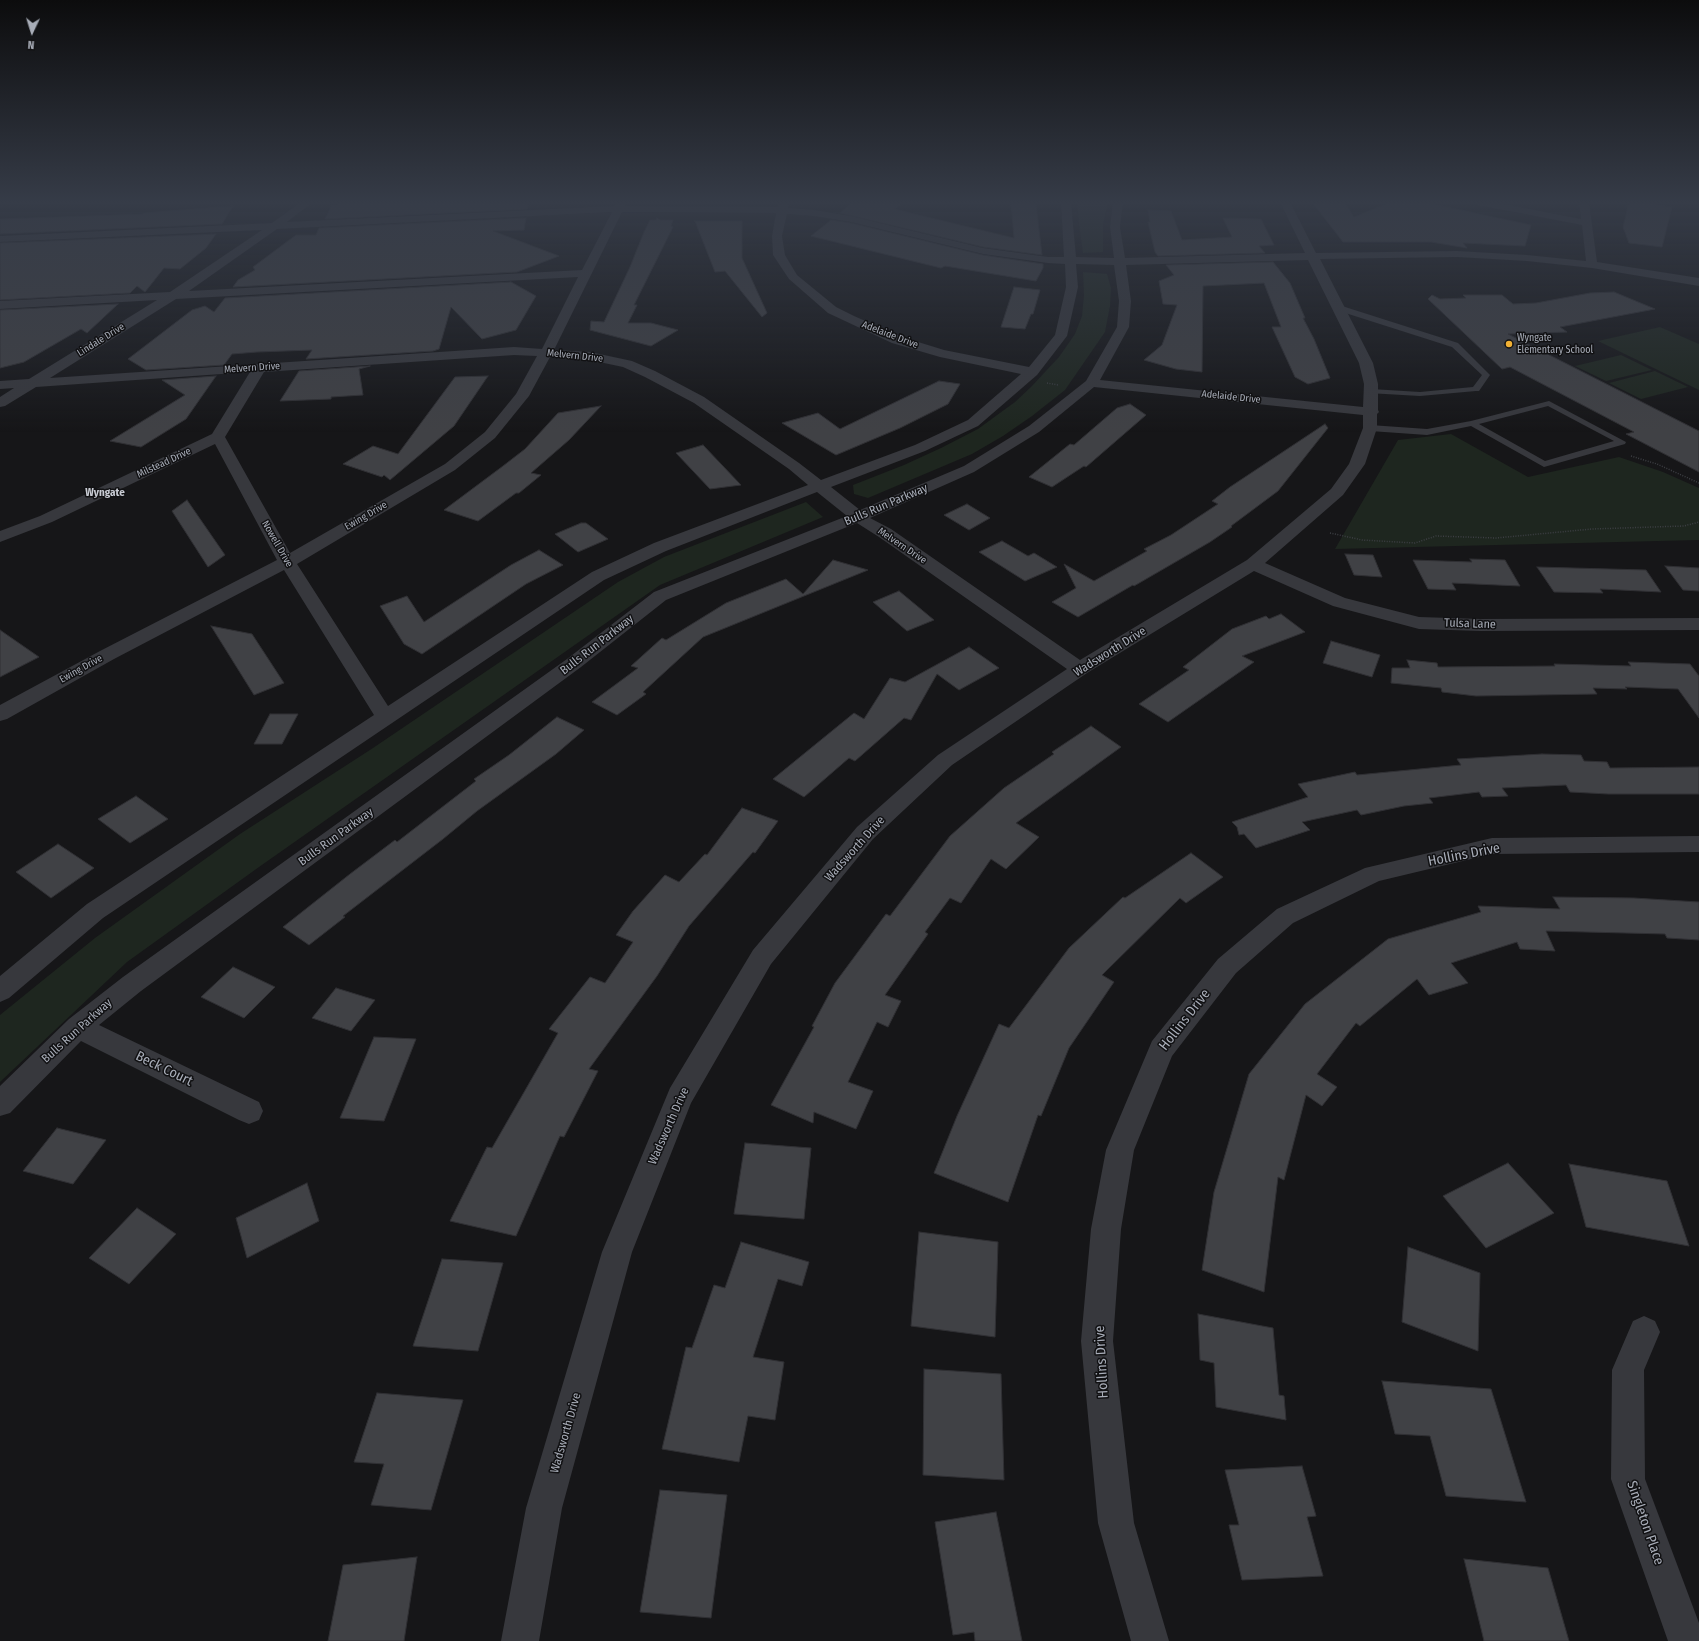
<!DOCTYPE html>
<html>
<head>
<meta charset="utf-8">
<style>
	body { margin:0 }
	#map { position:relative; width:1699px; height:1641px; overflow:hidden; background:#161618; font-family:"Fira Sans Condensed",sans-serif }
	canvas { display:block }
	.north { position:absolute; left:12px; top:12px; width:40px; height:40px; -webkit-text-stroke:3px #111113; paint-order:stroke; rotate:184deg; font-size:11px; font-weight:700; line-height:16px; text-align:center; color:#a8adb8 }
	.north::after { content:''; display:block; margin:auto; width:14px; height:18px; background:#a8adb8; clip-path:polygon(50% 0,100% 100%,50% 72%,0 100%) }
</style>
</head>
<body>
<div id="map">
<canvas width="1699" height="1641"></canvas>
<div class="north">N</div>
</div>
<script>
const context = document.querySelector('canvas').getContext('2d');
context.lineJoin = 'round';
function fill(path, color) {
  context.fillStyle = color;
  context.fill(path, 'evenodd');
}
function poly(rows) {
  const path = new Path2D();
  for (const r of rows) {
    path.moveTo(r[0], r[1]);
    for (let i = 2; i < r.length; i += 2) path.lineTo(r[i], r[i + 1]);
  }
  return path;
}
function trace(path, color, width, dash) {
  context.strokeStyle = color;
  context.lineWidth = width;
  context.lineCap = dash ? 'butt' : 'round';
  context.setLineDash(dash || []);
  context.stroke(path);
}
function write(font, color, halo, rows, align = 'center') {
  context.font = font + ' "Fira Sans Condensed",sans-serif';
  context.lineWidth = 3;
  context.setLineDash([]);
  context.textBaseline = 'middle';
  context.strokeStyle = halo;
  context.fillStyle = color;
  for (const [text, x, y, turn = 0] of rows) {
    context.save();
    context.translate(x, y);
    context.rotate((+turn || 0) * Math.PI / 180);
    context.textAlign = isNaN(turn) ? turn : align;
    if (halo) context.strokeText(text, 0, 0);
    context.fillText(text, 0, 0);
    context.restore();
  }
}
const green = poly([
	[1077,202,1108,202,1103,225,1103,252,1083,253,1079,225],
	[1083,272,1107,274,1111,288,1110,306,1105,332,1065,390,1032,416,1003,436,972,454,868,498,854,494,853,485,904,465,941,448,978,429,1015,402,1031,387,1059,357,1075,334,1082,316,1084,295],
	[1660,327,1699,344,1699,390,1598,341],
	[1621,355,1652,370,1606,381,1575,366],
	[1655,371,1688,387,1641,399,1609,383],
	[1451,434,1528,477,1619,457,1663,472,1699,488,1699,540,1335,549,1398,440],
	[806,502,823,517,660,585,259,867,127,962,0,1082,0,1015,95,938,240,834,373,748,618,582,664,557]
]);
const building = poly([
	[338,202,529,202,527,209,325,219,332,205,336,205,338,202],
	[853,202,905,202,894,209,1014,238,1011,203,1036,204,1042,255,983,247,840,213,853,202],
	[1312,202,1344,202,1354,217,1391,202,1423,202,1531,225,1525,246,1463,243,1467,248,1431,242,1343,242,1312,202],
	[1629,202,1656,202,1657,205,1672,207,1662,247,1629,243,1623,227,1629,202],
	[233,206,222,224,0,234,0,219,143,214,144,213,233,206],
	[1148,210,1171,211,1182,240,1232,237,1223,218,1261,219,1274,245,1259,246,1265,253,1158,256,1155,252,1148,222,1150,222,1148,210],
	[526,218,524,230,493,231,559,256,517,272,233,287,238,280,255,270,253,267,296,235,316,235,319,228,526,218],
	[657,218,660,220,673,220,671,226,673,227,634,305,637,305,628,323,651,323,678,330,651,346,590,330,591,321,604,322,630,267,644,232,650,220,656,220,657,218],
	[831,220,851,223,983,255,1043,264,1043,268,1036,281,945,266,941,268,811,236,831,220],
	[695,221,742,221,742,258,767,313,762,317,725,271,715,272,695,221],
	[216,234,206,248,180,269,164,268,145,292,137,286,130,293,0,300,0,243,216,234],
	[1273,262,1290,283,1305,318,1303,318,1314,339,1330,378,1308,384,1295,377,1272,327,1281,327,1264,283,1203,286,1202,372,1176,369,1144,360,1162,345,1177,305,1163,304,1159,281,1174,275,1166,265,1273,262],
	[511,282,536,296,516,330,482,339,451,307,439,349,433,351,306,359,312,350,257,352,232,354,224,365,146,370,128,359,192,310,205,306,214,312,225,298,511,282],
	[1014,287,1040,290,1033,314,1031,314,1025,329,1001,327,1014,287],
	[1614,292,1655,309,1560,327,1567,332,1508,334,1699,431,1699,472,1626,434,1634,432,1510,367,1502,369,1428,299,1432,295,1440,299,1466,298,1463,295,1502,295,1513,304,1536,303,1590,293,1614,292],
	[118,304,87,333,81,329,24,362,0,368,0,310,118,304],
	[370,366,359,369,363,395,331,397,331,399,280,401,299,371,370,366],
	[216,376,186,419,141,447,110,441,185,395,162,380,216,376],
	[488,376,454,426,390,480,384,475,382,477,343,464,373,446,398,454,455,377,488,376],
	[939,381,960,384,948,404,900,428,836,455,782,423,818,413,840,429,939,381],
	[1130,404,1146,415,1086,467,1084,466,1052,487,1029,477,1070,444,1074,445,1117,408,1130,404],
	[601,406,569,440,531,473,541,475,519,493,516,493,478,521,444,510,503,466,525,449,558,413,601,406],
	[1325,424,1328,428,1278,491,1231,526,1232,527,1210,542,1134,586,1133,585,1078,617,1052,602,1076,588,1064,564,1094,581,1147,551,1144,549,1171,535,1218,504,1212,501,1230,487,1325,424],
	[703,445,741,485,710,489,676,453,703,445],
	[187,500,225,555,208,567,172,511,187,500],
	[967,504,990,518,969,530,944,515,967,504],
	[581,523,586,523,608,539,578,552,555,534,581,523],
	[1002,541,1028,556,1034,553,1057,567,1025,581,979,552,1002,541],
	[539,550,563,565,526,584,422,654,404,644,380,606,407,596,424,622,511,565,539,550],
	[1345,554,1373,555,1382,577,1354,575,1345,554],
	[1470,559,1505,560,1520,586,1452,583,1456,590,1428,589,1413,560,1472,562,1470,559],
	[833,560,868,570,703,637,643,692,646,694,617,715,592,702,638,668,631,666,662,638,666,640,726,603,786,579,803,594,833,560],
	[1665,566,1699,568,1699,591,1683,590,1665,566],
	[1537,567,1646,570,1661,592,1600,589,1603,593,1554,592,1537,567],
	[899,591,934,620,907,631,873,602,899,591],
	[1281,614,1305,632,1242,656,1254,662,1168,722,1139,704,1189,670,1183,667,1232,629,1266,616,1269,619,1281,614],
	[211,626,252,634,284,683,254,695,211,626],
	[0,630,39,657,0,677,0,630],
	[1331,641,1380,655,1372,677,1323,663,1331,641],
	[969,647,999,668,959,690,937,674,911,720,904,718,855,761,849,758,804,797,773,779,854,713,864,719,890,678,905,682,969,647],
	[1407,660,1437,663,1438,667,1555,666,1554,664,1631,666,1628,662,1690,664,1699,676,1699,718,1678,689,1625,687,1627,689,1593,688,1597,694,1476,696,1442,692,1441,688,1391,683,1392,668,1410,668,1407,660],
	[270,714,298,714,282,744,254,744,270,714],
	[557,717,584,730,556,754,477,811,443,839,343,916,345,917,309,945,283,927,350,874,395,840,397,842,476,781,474,779,509,755,557,717],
	[1091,726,1121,747,1016,823,1039,837,1006,869,991,859,961,903,950,898,925,932,928,934,885,995,901,1001,888,1027,877,1022,848,1082,873,1091,856,1129,814,1112,813,1123,771,1105,814,1027,812,1026,835,983,886,914,890,916,950,836,1004,788,1054,754,1052,752,1091,726],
	[1542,754,1581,755,1584,761,1607,762,1610,768,1699,767,1699,794,1608,794,1570,792,1566,785,1502,788,1508,796,1482,797,1479,792,1429,798,1433,803,1404,806,1361,815,1357,810,1302,822,1310,830,1256,848,1244,834,1239,835,1237,827,1232,822,1308,797,1298,784,1355,772,1357,775,1461,765,1457,759,1542,754],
	[136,796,168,819,130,843,98,819,136,796],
	[742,808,778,821,755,853,753,852,689,926,657,976,589,1069,598,1071,564,1137,560,1136,516,1236,450,1221,487,1147,492,1148,558,1033,549,1029,590,977,605,983,633,942,616,935,633,911,665,875,679,882,705,854,707,855,742,808],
	[58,844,94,868,51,898,16,872,58,844],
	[1191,853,1223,877,1186,903,1180,898,1102,975,1114,982,1069,1048,1041,1116,1038,1115,1008,1202,934,1173,957,1116,999,1024,1009,1028,1069,948,1123,897,1125,898,1191,853],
	[1553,897,1634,898,1699,902,1699,940,1667,938,1665,934,1546,931,1555,951,1520,949,1517,942,1451,963,1468,983,1429,995,1417,979,1360,1026,1356,1023,1317,1074,1337,1087,1322,1106,1306,1095,1284,1180,1278,1177,1264,1292,1202,1270,1214,1192,1249,1074,1305,1004,1388,939,1481,912,1478,906,1560,909,1553,897],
	[233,967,275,987,244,1018,201,997,233,967],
	[336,988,375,1000,351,1031,312,1018,336,988],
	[374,1037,416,1039,384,1121,340,1118,374,1037],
	[57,1128,106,1140,73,1184,23,1171,57,1128],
	[745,1143,811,1148,804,1219,734,1214,745,1143],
	[1508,1163,1554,1213,1486,1248,1443,1196,1508,1163],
	[1569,1164,1667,1181,1689,1246,1586,1227,1569,1164],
	[307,1183,319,1221,247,1258,236,1218,307,1183],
	[137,1208,176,1234,129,1284,89,1258,137,1208],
	[919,1232,998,1242,995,1337,911,1326,919,1232],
	[741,1242,809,1262,802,1286,778,1279,753,1357,784,1362,775,1420,748,1416,739,1462,662,1449,686,1347,692,1348,714,1285,725,1288,741,1242],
	[1408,1247,1480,1273,1478,1351,1402,1322,1408,1247],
	[442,1259,503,1263,478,1351,413,1346,442,1259],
	[1198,1314,1273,1328,1279,1395,1284,1396,1286,1420,1216,1407,1214,1363,1200,1360,1198,1314],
	[924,1369,1001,1374,1004,1480,923,1475,924,1369],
	[1382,1381,1491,1389,1526,1502,1446,1496,1430,1436,1395,1434,1382,1381],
	[377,1393,463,1400,431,1510,371,1505,384,1464,354,1462,377,1393],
	[1302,1466,1316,1516,1307,1517,1323,1576,1242,1580,1229,1525,1239,1525,1225,1470,1302,1466],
	[660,1490,727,1495,711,1618,640,1612,660,1490],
	[996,1512,1022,1641,975,1641,974,1632,953,1635,935,1522,996,1512],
	[417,1557,404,1641,328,1641,343,1565,417,1557],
	[1464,1559,1548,1568,1569,1641,1484,1641,1464,1559]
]);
const path = poly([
	[1047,383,1058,385],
	[1631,456,1657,464,1699,483],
	[1330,533,1362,540,1415,543,1436,536,1496,538,1592,529,1684,526,1699,522]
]);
const service = poly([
	[1336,306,1342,306,1458,343,1490,375,1479,391,1476,391,1420,396,1368,393,1367,391,1371,389,1420,392,1473,387,1482,375,1452,347,1336,310,1336,306],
	[1549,401,1626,442,1625,444,1544,467,1471,426,1427,435,1370,431,1366,428,1370,425,1427,429,1471,421,1549,401],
	[1548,406,1614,441,1545,461,1479,424,1548,406]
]);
const minor = poly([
	[301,202,313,202,287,222,615,206,617,202,627,202,625,206,778,207,779,202,789,202,788,208,814,210,851,216,983,248,1048,257,1064,257,1061,202,1071,202,1076,257,1114,258,1110,227,1113,202,1123,202,1120,227,1125,258,1305,253,1280,202,1290,202,1316,253,1457,251,1527,255,1586,261,1582,225,1478,205,1473,202,1493,202,1581,219,1579,202,1589,202,1597,262,1699,278,1699,286,1592,268,1527,261,1457,257,1320,259,1373,363,1378,384,1378,410,1379,412,1377,414,1377,428,1365,464,1343,495,1265,563,1345,598,1419,617,1481,619,1699,618,1699,630,1481,631,1419,629,1333,606,1254,571,1087,673,952,765,873,839,771,964,691,1103,632,1252,562,1508,539,1641,501,1641,526,1508,602,1252,670,1088,753,950,857,827,938,755,1067,669,879,537,857,523,666,600,581,667,141,991,99,1025,259,1102,263,1111,259,1120,249,1124,239,1120,81,1041,10,1113,0,1116,0,1086,69,1019,123,977,567,659,654,592,847,516,817,492,666,551,604,580,103,918,9,998,0,1002,0,976,87,904,374,715,284,570,114,659,7,719,0,721,0,705,100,651,277,560,215,444,52,522,0,542,0,531,40,516,212,434,250,372,36,387,5,406,0,407,0,397,14,388,0,389,0,381,29,379,157,300,0,309,0,301,170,292,262,230,0,242,0,236,272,223,301,202],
	[612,212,582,270,189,291,277,229,612,212],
	[622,212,776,213,772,236,773,255,789,279,828,313,892,343,940,357,1021,374,968,420,915,445,821,480,799,463,704,397,655,371,632,361,590,352,554,350,622,212],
	[787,214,814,216,851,222,983,254,1048,263,1065,264,1066,287,1055,335,1029,367,944,350,902,337,854,316,836,307,797,275,785,255,782,236,787,214],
	[1308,260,1359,363,1364,384,1363,407,1100,380,1129,327,1131,301,1126,265,1308,260],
	[1076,264,1114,265,1119,301,1117,327,1086,381,1029,426,964,466,860,510,831,487,925,451,978,426,1037,375,1067,336,1078,287,1076,264],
	[578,277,542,349,514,347,50,378,176,299,578,277],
	[514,355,537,356,516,394,485,432,445,464,290,553,225,437,264,372,514,355],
	[550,357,590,360,623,367,645,377,694,403,789,469,808,485,654,543,592,572,388,706,297,564,455,470,495,438,529,396,550,357],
	[1094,387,1363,415,1363,428,1349,464,1331,489,1247,560,1080,660,891,529,870,518,974,472,1039,432,1094,387],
	[1699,836,1699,852,1492,854,1379,881,1293,923,1236,973,1172,1056,1134,1150,1121,1229,1113,1341,1134,1523,1169,1641,1131,1641,1098,1523,1081,1341,1091,1229,1106,1150,1152,1041,1218,959,1277,909,1365,868,1492,838,1699,836],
	[1644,1316,1655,1321,1660,1332,1644,1370,1645,1479,1699,1623,1699,1641,1668,1641,1611,1479,1612,1370,1633,1321,1644,1316]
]);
const markers = [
	[1509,344,4,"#f2b134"]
];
const farStreetnames = [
	["Adelaide Drive",890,335,21],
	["Lindale Drive",101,340,-32],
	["Melvern Drive",575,356,6],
	["Melvern Drive",252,368,-4],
	["Adelaide Drive",1231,397,6],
	["Milstead Drive",164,463,-25],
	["Ewing Drive",366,516,-30],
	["Nowell Drive",277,544,60],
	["Melvern Drive",902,546,34],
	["Ewing Drive",81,669,-29]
];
const farPoinames = [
	["Wyngate",1517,338],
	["Elementary School",1517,350]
];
const farNeighbourhoodnames = [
	["Wyngate",105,493]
];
const streetNames = [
	["Bulls Run Parkway",886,505,-23],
	["Tulsa Lane",1470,624,2],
	["Bulls Run Parkway",597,645,-38],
	["Wadsworth Drive",1110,652,-32],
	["Bulls Run Parkway",336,837,-36],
	["Wadsworth Drive",855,849,-48],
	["Bulls Run Parkway",77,1031,-42],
	["Wadsworth Drive",669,1126,-66],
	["Wadsworth Drive",566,1433,-74]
];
const nearStreetnames = [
	["Hollins Drive",1464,855,-11],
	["Hollins Drive",1185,1020,-52],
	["Beck Court",164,1069,26],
	["Hollins Drive",1102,1362,-93],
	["Singleton Place",1645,1523,71]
];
fill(green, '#1e261f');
fill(building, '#404145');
trace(building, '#303034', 1);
trace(path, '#3d3f44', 1.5, [1, 1.5]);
fill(service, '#37383d');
fill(minor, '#37383d');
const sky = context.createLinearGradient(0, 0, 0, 432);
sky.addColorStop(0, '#0c0c0d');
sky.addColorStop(0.47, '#363c48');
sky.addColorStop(1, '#363c4800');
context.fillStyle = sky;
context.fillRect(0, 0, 1699, 432);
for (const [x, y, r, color] of markers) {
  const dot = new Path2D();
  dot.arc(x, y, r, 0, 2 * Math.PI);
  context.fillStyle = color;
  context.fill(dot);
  trace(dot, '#111113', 1.5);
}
write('10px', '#a8adb8', '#111113', farStreetnames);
write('10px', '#a8adb8', '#111113', farPoinames, 'left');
write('bold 11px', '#c9ccd4', '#111113', farNeighbourhoodnames);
write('12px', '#a8adb8', '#111113', streetNames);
write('14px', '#a8adb8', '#111113', nearStreetnames);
</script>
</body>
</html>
